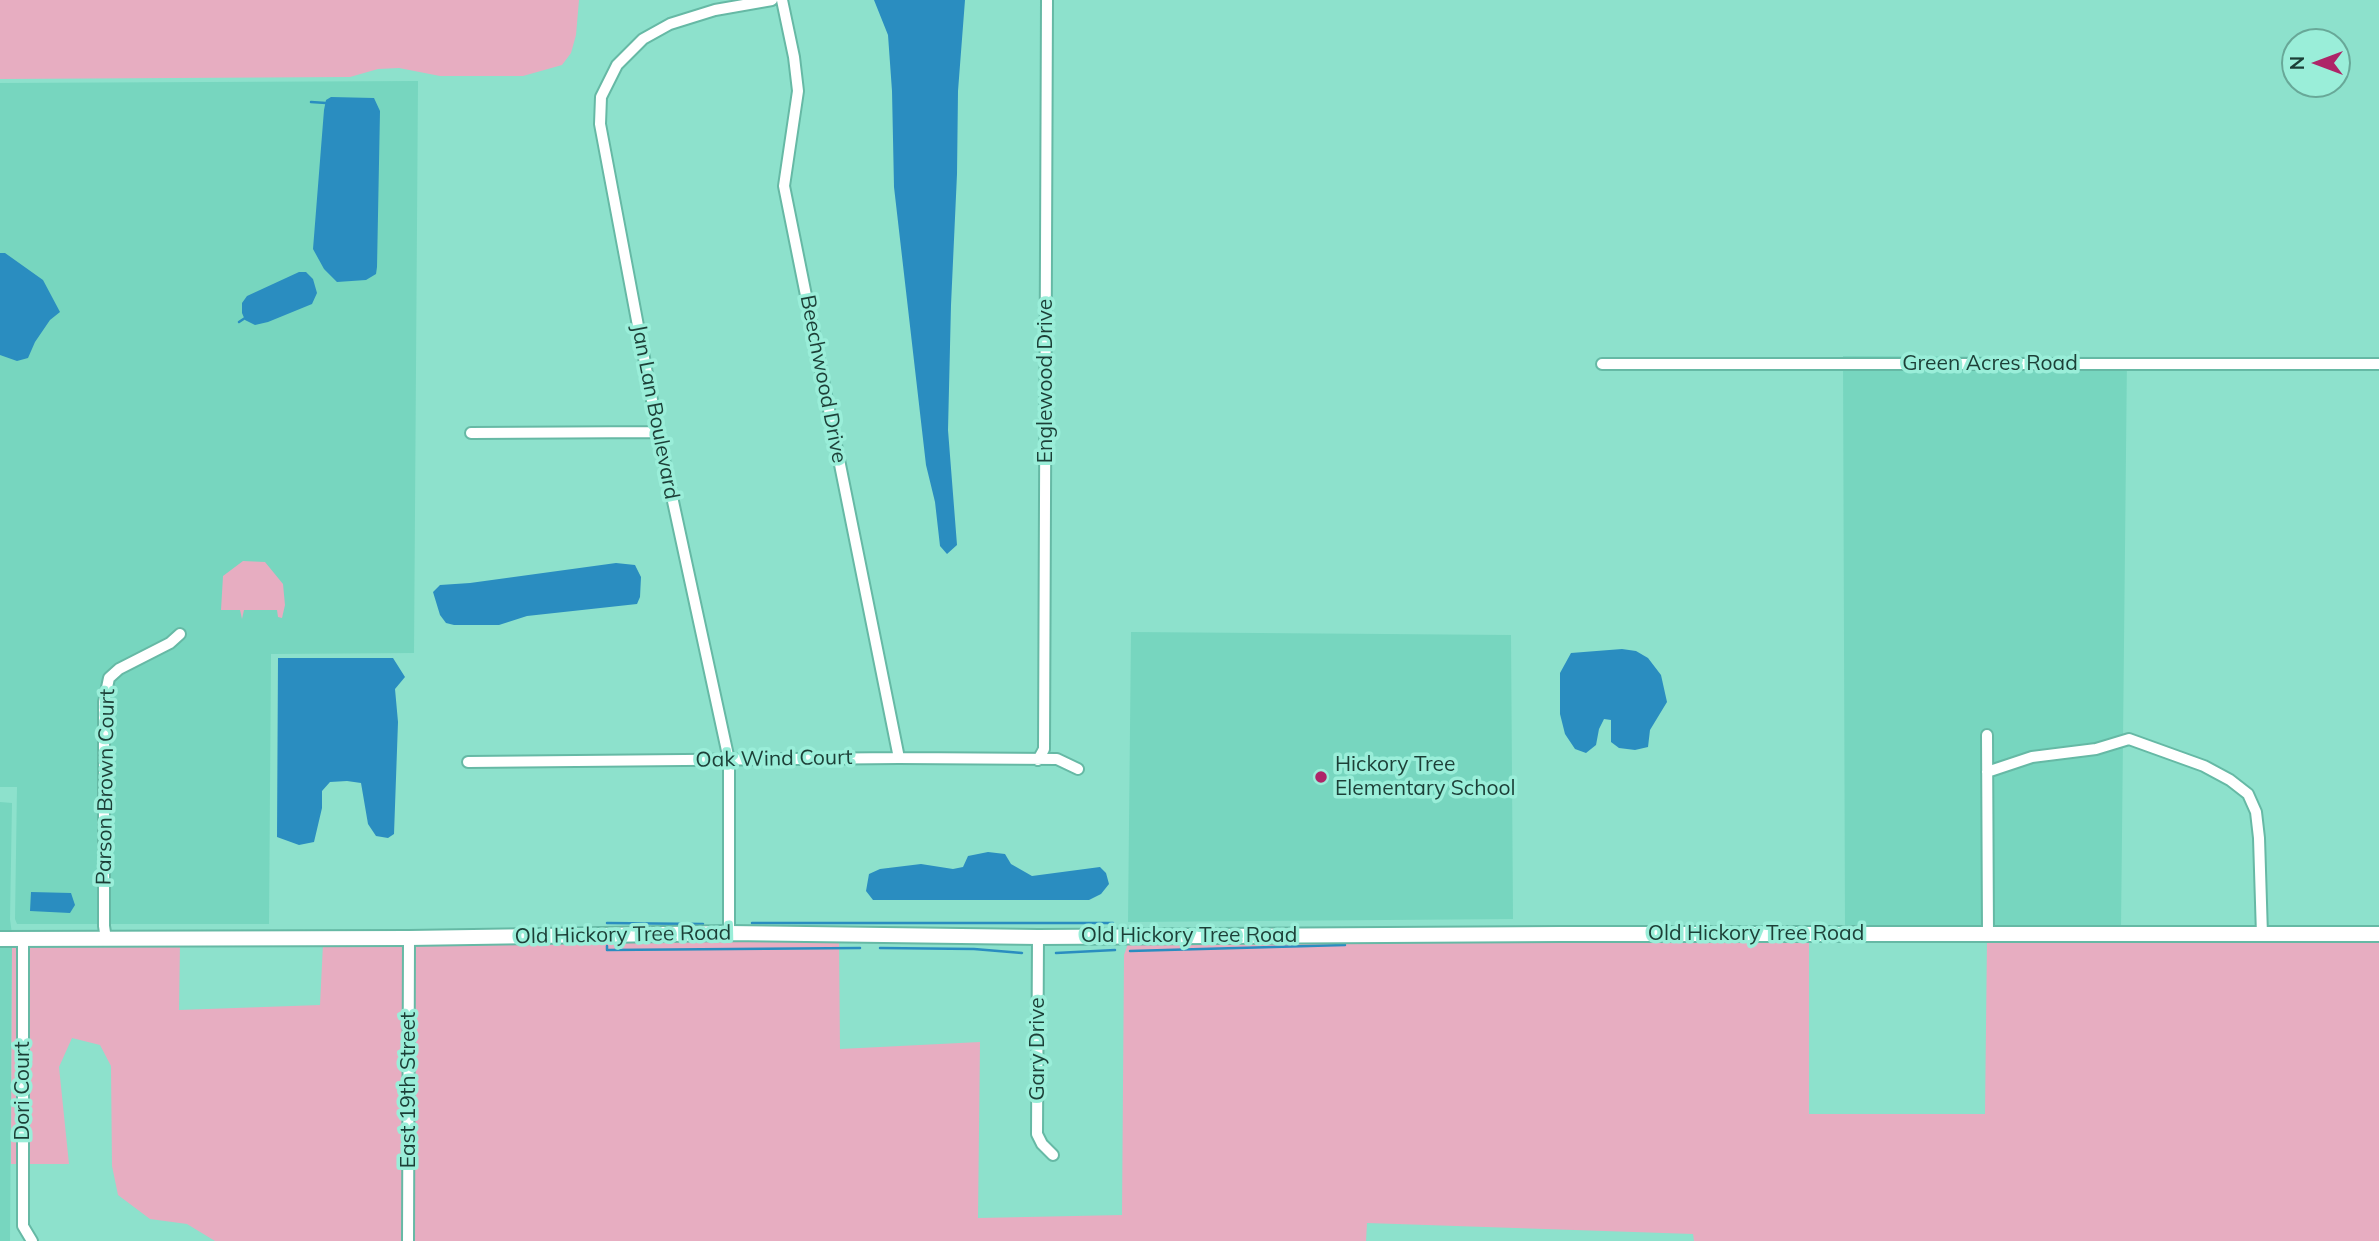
<!DOCTYPE html>
<html>
<head>
<meta charset="utf-8">
<style>
	body { margin:0 }
	#map { position:relative; width:2379px; height:1241px; overflow:hidden; background:#8de1cc; font-family:Mulish,sans-serif }
	canvas { display:block }
	.north { position:absolute; left:2281px; top:28px; width:70px; height:70px; box-sizing:border-box; background:#9aeed9; border:2px solid #68a898; border-radius:50%; rotate:270deg; font-size:19px; font-weight:700; line-height:28px; text-align:center; color:#1c3f37 }
	.north::after { content:''; display:block; margin:auto; width:24px; height:32px; background:#ae2568; clip-path:polygon(50% 0,100% 100%,50% 72%,0 100%) }
</style>
</head>
<body>
<div id="map">
<canvas width="2379" height="1241"></canvas>
<div class="north">N</div>
</div>
<script>
const context = document.querySelector('canvas').getContext('2d');
context.lineJoin = 'round';
function fill(path, color) {
  context.fillStyle = color;
  context.fill(path, 'evenodd');
}
function poly(rows) {
  const path = new Path2D();
  for (const r of rows) {
    path.moveTo(r[0], r[1]);
    for (let i = 2; i < r.length; i += 2) path.lineTo(r[i], r[i + 1]);
  }
  return path;
}
function trace(path, color, width, dash) {
  context.strokeStyle = color;
  context.lineWidth = width;
  context.lineCap = dash ? 'butt' : 'round';
  context.setLineDash(dash || []);
  context.stroke(path);
}
function write(font, color, halo, rows, align = 'center') {
  context.font = font + ' Mulish,sans-serif';
  context.lineWidth = 7;
  context.setLineDash([]);
  context.textBaseline = 'middle';
  context.strokeStyle = halo;
  context.fillStyle = color;
  for (const [text, x, y, turn = 0] of rows) {
    context.save();
    context.translate(x, y);
    context.rotate((+turn || 0) * Math.PI / 180);
    context.textAlign = isNaN(turn) ? turn : align;
    if (halo) context.strokeText(text, 0, 0);
    context.fillText(text, 0, 0);
    context.restore();
  }
}
const built = poly([
	[418,81,414,653,271,654,269,924,17,924,15,919,17,787,0,787,0,83],
	[1843,356,2127,357,2121,929,1845,927],
	[1131,632,1511,635,1513,919,1128,922],
	[0,802,12,803,10,919,12,934,0,935],
	[0,944,12,944,10,1241,0,1241]
]);
const green = poly([
	[0,0,579,0,576,35,571,53,562,65,523,76,440,76,399,68,378,69,350,77,0,79],
	[243,561,265,562,283,584,285,605,282,618,278,617,277,610,244,610,242,619,240,610,221,610,223,576],
	[729,938,839,940,840,1049,980,1042,978,1218,1122,1215,1124,955,1129,941,1809,938,1809,1114,1985,1114,1987,939,2379,939,2379,1241,1694,1241,1693,1234,1367,1223,1366,1241,215,1241,187,1224,150,1219,118,1195,112,1166,111,1066,100,1045,72,1038,59,1067,69,1164,11,1164,12,944,180,943,179,1010,320,1005,323,944]
]);
const water = poly([
	[874,0,965,0,958,91,957,174,951,305,948,430,957,545,947,554,940,546,935,502,926,465,894,187,892,91,888,35],
	[331,97,374,98,380,111,377,267,376,274,366,280,337,282,324,269,313,249,324,110,326,100],
	[0,253,5,253,43,280,60,312,50,320,35,342,28,358,17,361,0,355],
	[299,272,306,272,313,279,317,293,312,304,268,322,255,325,245,320,242,313,242,303,247,296],
	[616,563,635,565,641,577,640,597,637,604,527,616,499,625,454,625,446,623,440,615,433,592,440,585,470,583],
	[1622,649,1636,651,1648,658,1661,675,1667,702,1650,730,1648,747,1635,750,1619,748,1611,742,1611,720,1604,719,1599,729,1596,745,1586,753,1575,749,1565,734,1560,714,1560,673,1571,653],
	[278,658,393,658,405,677,395,689,398,722,394,834,388,838,376,836,368,824,361,783,347,781,330,782,322,791,322,808,314,842,299,845,277,837],
	[988,852,1005,854,1011,864,1032,876,1100,867,1106,873,1109,884,1101,894,1089,900,873,900,866,891,869,874,880,869,921,864,953,869,963,867,968,856],
	[31,892,71,893,75,905,70,913,30,911]
]);
const stream = poly([
	[311,102,326,103],
	[239,322,245,318],
	[607,923,703,924],
	[752,923,1113,923],
	[607,946,607,950,860,948],
	[880,948,974,949,1022,953],
	[1130,951,1345,945],
	[1056,953,1115,950]
]);
const minor = poly([
	[782,0,794,57,798,91,784,186,899,758],
	[1602,364,2379,364],
	[471,433,658,432],
	[1987,735,1988,934],
	[1038,760,1044,749,1047,0],
	[468,762,899,758,1057,759,1078,769],
	[1987,772,2032,757,2096,749,2129,739,2204,766,2230,780,2248,794,2256,812,2259,838,2262,935],
	[729,933,729,760,658,432,600,124,601,97,617,65,643,39,670,24,715,10,772,0],
	[1038,937,1037,1134,1042,1144,1053,1155],
	[23,939,23,1226,32,1241],
	[106,939,104,926,104,702,109,678,119,669,170,643,180,634],
	[408,1241,409,938]
]);
const tertiary = poly([
	[0,939,409,938,729,933,1038,937,1560,934,2379,934]
]);
const markers = [
	[1321,777,7,"#ae2568"]
];
const streetNames = [
	["Green Acres Road",1990,364],
	["Beechwood Drive",823,379,79],
	["Englewood Drive",1046,381,-90],
	["Jan Lan Boulevard",655,412,79],
	["Oak Wind Court",774,759,-1],
	["Parson Brown Court",106,787,-89],
	["Old Hickory Tree Road",1756,934],
	["Old Hickory Tree Road",623,935,-1],
	["Old Hickory Tree Road",1189,936],
	["Gary Drive",1038,1049,-90],
	["East 19th Street",409,1090,-90],
	["Dori Court",23,1091,-90]
];
const poiNames = [
	["Hickory Tree",1335,765],
	["Elementary School",1335,789]
];
fill(built, '#77d6bf');
fill(green, '#e7adc1');
fill(water, '#2a8dc0');
trace(stream, '#2a8dc0', 2.5);
trace(minor, '#66b9a5', 14);
trace(tertiary, '#66b9a5', 18);
trace(minor, '#fff', 10);
trace(tertiary, '#fff', 14);
for (const [x, y, r, color] of markers) {
  const dot = new Path2D();
  dot.arc(x, y, r, 0, 2 * Math.PI);
  context.fillStyle = color;
  context.fill(dot);
  trace(dot, '#9aeed9', 2.5);
}
write('21px', '#1c3f37', '#9aeed9', streetNames);
write('21px', '#1c3f37', '#9aeed9', poiNames, 'left');
</script>
</body>
</html>
